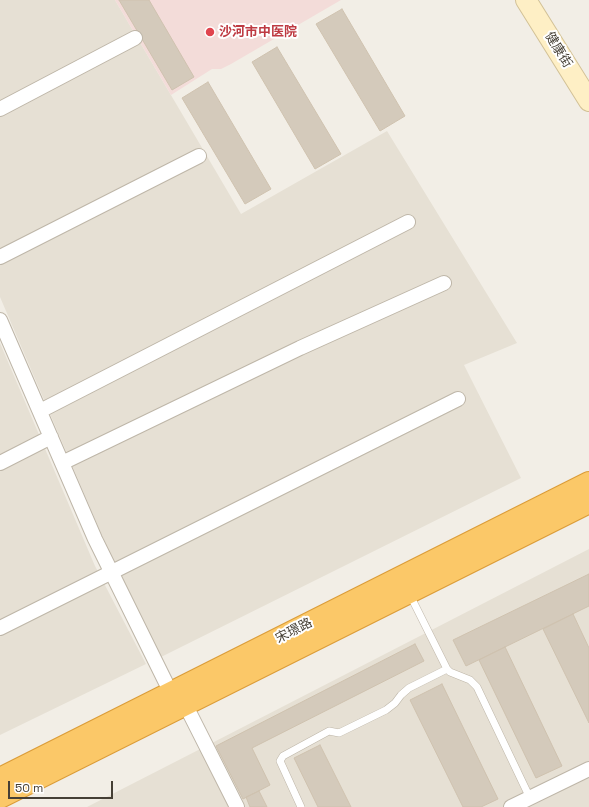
<!DOCTYPE html>
<html>
<head>
<meta charset="utf-8">
<style>
	body { margin:0 }
	#map { position:relative; width:589px; height:807px; overflow:hidden; background:#f2eee6; font-family:"Space Grotesk",sans-serif }
	canvas { display:block }
	.scale { position:absolute; left:8px; top:781px; width:105px; height:18px; box-sizing:border-box; border:2px solid #453f35; border-top:0; padding-left:5px; font-size:12px; line-height:14px; white-space:nowrap; color:#453f35; -webkit-text-stroke:3px #fff; paint-order:stroke }
</style>
</head>
<body>
<div id="map">
<canvas width="589" height="807"></canvas>
<div class="scale">50 m</div>
</div>
<script>
const context = document.querySelector('canvas').getContext('2d');
context.lineJoin = 'round';
function fill(path, color) {
  context.fillStyle = color;
  context.fill(path, 'evenodd');
}
function poly(rows) {
  const path = new Path2D();
  for (const r of rows) {
    path.moveTo(r[0], r[1]);
    for (let i = 2; i < r.length; i += 2) path.lineTo(r[i], r[i + 1]);
  }
  return path;
}
function trace(path, color, width, dash) {
  context.strokeStyle = color;
  context.lineWidth = width;
  context.lineCap = dash ? 'butt' : 'round';
  context.setLineDash(dash || []);
  context.stroke(path);
}
function write(font, color, halo, rows, align = 'center') {
  context.font = font + ' "Space Grotesk","Noto Sans SC",sans-serif';
  context.lineWidth = 4;
  context.setLineDash([]);
  context.textBaseline = 'middle';
  context.strokeStyle = halo;
  context.fillStyle = color;
  for (const [text, x, y, turn = 0] of rows) {
    context.save();
    context.translate(x, y);
    context.rotate((+turn || 0) * Math.PI / 180);
    context.textAlign = isNaN(turn) ? turn : align;
    if (halo) context.strokeText(text, 0, 0);
    context.fillText(text, 0, 0);
    context.restore();
  }
}
const residential = poly([
	[0,0,115,0,241,214,387,131,517,343,464,365,521,478,161,657,107,547,0,297],
	[0,343,95,566,146,664,0,735],
	[589,549,589,807,87,807,212,743]
]);
const medical = poly([
	[115,0,341,0,231,64,221,69,212,69,171,95]
]);
const building = poly([
	[119,0,149,0,194,77,172,90,119,0],
	[342,9,405,116,380,131,316,24,342,9],
	[277,47,341,154,315,169,252,62,277,47],
	[208,82,271,189,245,204,182,98,208,82],
	[589,574,589,606,466,666,453,640,589,574],
	[573,614,589,648,589,723,543,629,573,614],
	[415,644,424,661,252,748,270,785,243,799,216,746,415,644],
	[505,647,562,766,536,778,479,660,505,647],
	[442,684,498,799,481,807,463,807,410,700,442,684],
	[320,745,351,807,318,807,294,758,320,745],
	[259,791,267,807,250,807,246,797,259,791]
]);
const lane = poly([
	[410,595,447,669,450,672,470,680,477,687,530,798],
	[301,807,280,761,283,756,329,731,339,733,386,710,395,703,401,695,409,688,447,669]
]);
const street = poly([
	[0,109,135,38],
	[0,257,199,156],
	[0,320,95,539,171,693],
	[40,411,408,222],
	[0,463,51,437],
	[62,463,300,348,444,283],
	[0,628,458,399],
	[185,704,237,807],
	[511,807,589,769]
]);
const secondary = poly([
	[526,0,589,101]
]);
const highway = poly([
	[0,779,589,483],
	[0,797,589,502]
]);
const markers = [
	[210,32,5,"#e0444e"]
];
const healthNames = [
	["沙河市中医院",219,32]
];
const streetNames = [
	["健康街",558,50,58],
	["宋璟路",294,631,-27]
];
fill(residential, '#e6e0d4');
fill(medical, '#f3dcd9');
fill(building, '#d4cabb');
trace(building, '#cfc2af', 1);
trace(lane, '#beb6a8', 8);
trace(street, '#beb6a8', 16);
trace(secondary, '#d2c196', 22);
trace(highway, '#db9c38', 24);
trace(lane, '#fff', 7);
trace(street, '#fff', 14);
trace(secondary, '#feefc5', 20);
trace(highway, '#fbc868', 22);
for (const [x, y, r, color] of markers) {
  const dot = new Path2D();
  dot.arc(x, y, r, 0, 2 * Math.PI);
  context.fillStyle = color;
  context.fill(dot);
  trace(dot, '#fff', 1.5);
}
write('bold 13px', '#be3a42', '#fff', healthNames, 'left');
write('13px', '#453f35', '#fff', streetNames);
</script>
</body>
</html>
